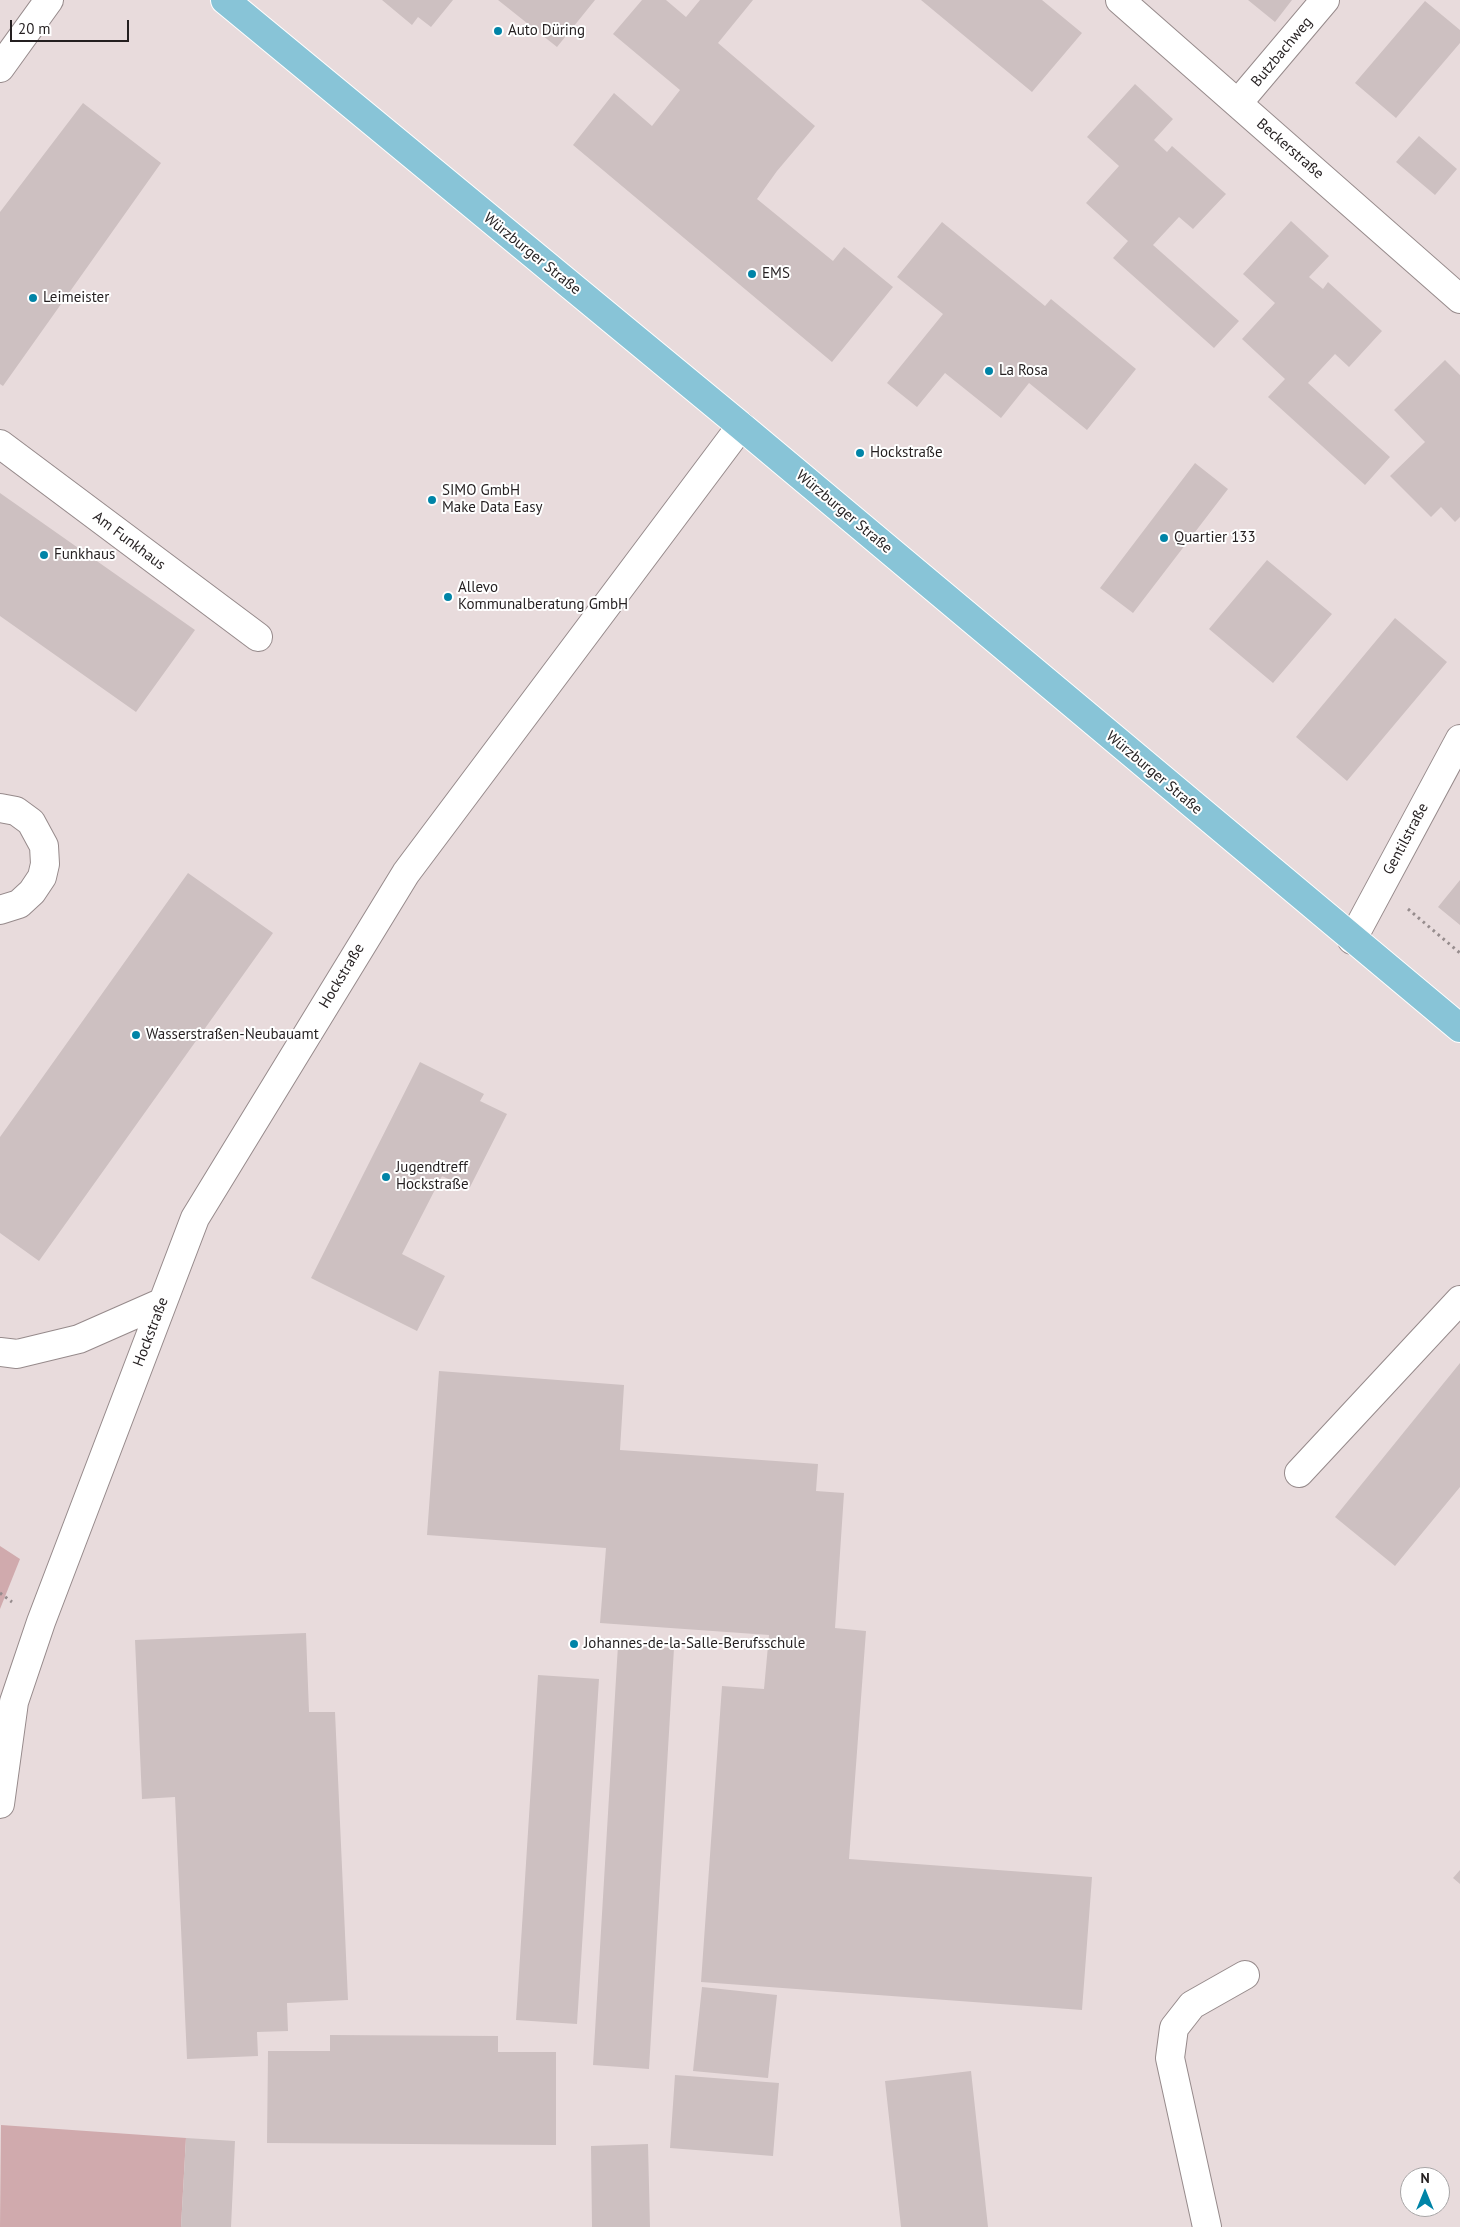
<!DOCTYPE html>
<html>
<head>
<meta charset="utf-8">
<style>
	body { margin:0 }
	#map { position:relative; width:1460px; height:2227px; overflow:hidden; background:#e8dbdc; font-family:"PT Sans",sans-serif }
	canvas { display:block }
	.north { position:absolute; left:1400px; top:2167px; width:50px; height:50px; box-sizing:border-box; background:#fff; border:1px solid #a7a5a6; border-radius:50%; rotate:0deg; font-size:14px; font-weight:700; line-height:20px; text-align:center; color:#241f20 }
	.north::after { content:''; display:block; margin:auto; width:18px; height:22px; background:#0084a7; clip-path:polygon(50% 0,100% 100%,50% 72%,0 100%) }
	.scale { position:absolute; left:10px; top:20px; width:119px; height:22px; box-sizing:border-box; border:2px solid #241f20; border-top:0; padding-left:6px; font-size:15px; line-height:18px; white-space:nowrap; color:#241f20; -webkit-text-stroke:4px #fff; paint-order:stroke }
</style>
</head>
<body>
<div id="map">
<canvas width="1460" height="2227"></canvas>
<div class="north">N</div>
<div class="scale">20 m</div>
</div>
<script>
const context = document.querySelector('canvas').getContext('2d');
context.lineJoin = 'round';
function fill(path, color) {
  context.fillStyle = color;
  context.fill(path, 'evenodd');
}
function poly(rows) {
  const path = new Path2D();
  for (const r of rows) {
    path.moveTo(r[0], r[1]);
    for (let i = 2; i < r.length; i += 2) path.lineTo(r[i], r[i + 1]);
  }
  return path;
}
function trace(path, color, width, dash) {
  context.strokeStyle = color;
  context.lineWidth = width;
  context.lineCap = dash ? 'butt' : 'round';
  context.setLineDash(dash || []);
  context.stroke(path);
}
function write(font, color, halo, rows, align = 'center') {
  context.font = font + ' "PT Sans",sans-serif';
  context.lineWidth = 4;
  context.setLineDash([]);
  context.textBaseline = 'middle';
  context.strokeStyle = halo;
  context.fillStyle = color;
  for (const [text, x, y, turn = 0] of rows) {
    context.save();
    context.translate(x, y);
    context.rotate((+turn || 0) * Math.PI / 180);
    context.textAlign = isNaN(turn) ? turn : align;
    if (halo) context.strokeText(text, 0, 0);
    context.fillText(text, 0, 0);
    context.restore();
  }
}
const green = poly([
	[0,1546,20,1559,0,1609],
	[1,2125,186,2138,181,2227,0,2227]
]);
const building = poly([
	[382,0,453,0,431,27,418,17,412,25],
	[498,0,595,0,557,47],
	[642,0,666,0,686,17,700,0,753,0,718,43,815,126,777,171,757,199,833,261,844,247,893,287,832,362,573,145,614,93,652,126,680,90,613,34],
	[921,0,1042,0,1082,33,1032,92],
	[1248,0,1292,0,1275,22],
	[1425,1,1460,30,1460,43,1396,118,1355,83],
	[1135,84,1173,119,1154,140,1167,152,1172,146,1226,194,1193,229,1179,217,1153,245,1239,321,1214,348,1113,258,1128,241,1086,203,1119,166,1087,137],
	[83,103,161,163,3,386,0,384,0,212],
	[1419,136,1457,169,1435,195,1396,162],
	[1291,221,1329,256,1309,277,1323,289,1328,282,1382,331,1349,367,1335,354,1308,383,1390,457,1365,485,1268,397,1285,379,1242,339,1275,303,1243,274],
	[942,222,1045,306,1051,299,1136,369,1087,430,1029,383,1001,418,945,373,917,407,887,383,943,314,897,277],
	[1445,360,1460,375,1460,517,1455,522,1441,507,1431,517,1390,476,1425,442,1394,410],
	[1195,463,1228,489,1133,613,1100,588],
	[0,493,195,630,136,712,0,616],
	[1267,560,1332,614,1273,683,1209,629],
	[1395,618,1447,662,1347,781,1296,737],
	[188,873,273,933,39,1261,0,1233,0,1137],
	[1460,880,1460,925,1438,907],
	[420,1062,484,1094,480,1101,507,1114,469,1189,442,1176,402,1254,445,1276,417,1331,311,1278],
	[1460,1363,1460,1487,1395,1566,1335,1517],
	[439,1371,624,1385,620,1450,818,1464,816,1491,844,1493,835,1628,866,1631,849,1859,1092,1877,1082,2010,701,1982,722,1686,764,1689,769,1635,600,1623,606,1548,427,1535],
	[306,1633,309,1712,335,1712,348,2000,287,2003,288,2031,257,2032,258,2056,187,2059,175,1797,142,1799,135,1640],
	[618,1645,674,1648,649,2069,593,2065],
	[538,1675,599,1679,577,2024,516,2020],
	[1460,1870,1460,1884,1453,1878],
	[702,1987,777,1995,768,2078,693,2071],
	[330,2035,498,2036,498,2052,556,2052,556,2145,267,2143,268,2051,330,2051],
	[971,2071,988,2227,901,2227,885,2081],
	[675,2075,779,2083,773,2156,670,2148],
	[186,2138,235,2141,231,2227,181,2227],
	[648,2144,650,2227,592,2227,591,2146]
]);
const path = poly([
	[1408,909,1460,953],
	[0,1593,12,1602]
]);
const minor = poly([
	[1120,0,1460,299],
	[0,68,49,0],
	[1238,103,1325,0],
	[0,444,258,637],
	[0,808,16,811,31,822,44,846,45,864,42,877,32,892,19,904,0,910],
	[1352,940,1460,739],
	[0,1352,17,1354,79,1339,163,1302],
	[1299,1473,1460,1300],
	[0,1804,14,1702,41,1622,195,1218,406,873,741,426],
	[1207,2227,1170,2058,1174,2028,1192,2005,1245,1975]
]);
const major = poly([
	[225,0,741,426,1460,1028]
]);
const markers = [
	[498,31,5,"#0084a7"],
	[752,274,5,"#0084a7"],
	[33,298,5,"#0084a7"],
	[989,371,5,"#0084a7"],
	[860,453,5,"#0084a7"],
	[432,500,5,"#0084a7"],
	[1164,538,5,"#0084a7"],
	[44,555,5,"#0084a7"],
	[448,597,5,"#0084a7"],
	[136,1035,5,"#0084a7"],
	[386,1177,5,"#0084a7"],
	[574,1644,5,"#0084a7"]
];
const poiNames = [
	["Auto Düring",508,31],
	["EMS",762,274],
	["Leimeister",43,298],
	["La Rosa",999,371],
	["Hockstraße",870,453],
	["SIMO GmbH",442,491],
	["Make Data Easy",442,508],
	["Quartier 133",1174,538],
	["Funkhaus",54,555],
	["Allevo",458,588],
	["Kommunalberatung GmbH",458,605],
	["Wasserstraßen-Neubauamt",146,1035],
	["Jugendtreff",396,1168],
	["Hockstraße",396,1185],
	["Johannes-de-la-Salle-Berufsschule",584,1644]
];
const streetNames = [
	["Butzbachweg",1282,52,-50],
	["Beckerstraße",1290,149,41],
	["Würzburger Straße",532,254,39],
	["Würzburger Straße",844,512,40],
	["Am Funkhaus",129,541,37],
	["Würzburger Straße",1154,773,40],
	["Gentilstraße",1406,839,-62],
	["Hockstraße",342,976,-59],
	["Hockstraße",151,1332,-69]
];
fill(green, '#d0aaad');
fill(building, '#cdc0c1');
trace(minor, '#968a8b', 30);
trace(major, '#fff', 30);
trace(path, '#968c8d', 3, [2.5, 4]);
trace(minor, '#fff', 28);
trace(major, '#88c4d7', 28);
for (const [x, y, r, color] of markers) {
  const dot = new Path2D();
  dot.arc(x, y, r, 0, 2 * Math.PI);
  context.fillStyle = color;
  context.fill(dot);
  trace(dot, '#fff', 2);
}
write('15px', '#241f20', '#fff', poiNames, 'left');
write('15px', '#241f20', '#fff', streetNames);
</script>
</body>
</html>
